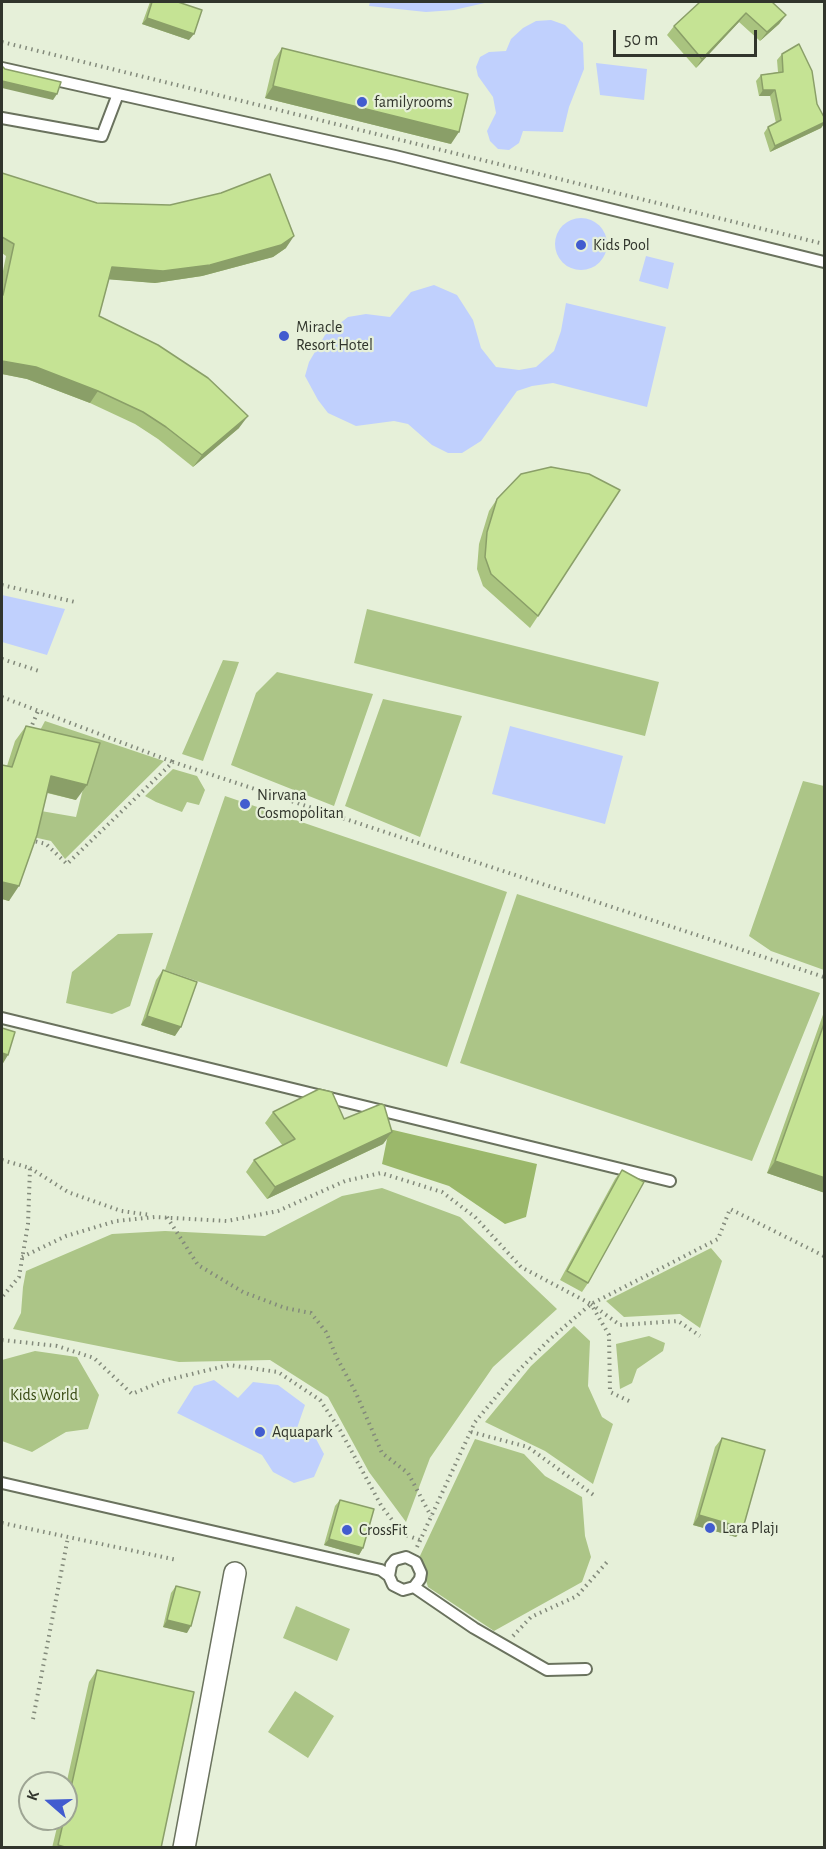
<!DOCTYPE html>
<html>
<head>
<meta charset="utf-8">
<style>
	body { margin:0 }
	#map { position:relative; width:826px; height:1849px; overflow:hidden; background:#e6f0d9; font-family:"Alegreya Sans",sans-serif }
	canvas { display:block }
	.frame { position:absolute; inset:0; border:3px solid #31352c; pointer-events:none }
	.north { position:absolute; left:18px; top:1771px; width:60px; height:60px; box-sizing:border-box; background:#e6f0d9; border:2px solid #9ea594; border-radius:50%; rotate:290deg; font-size:16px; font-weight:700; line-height:24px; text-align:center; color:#31352c }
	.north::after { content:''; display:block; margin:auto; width:21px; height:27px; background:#425ccf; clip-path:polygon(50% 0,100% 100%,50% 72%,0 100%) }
	.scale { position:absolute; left:613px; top:30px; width:144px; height:27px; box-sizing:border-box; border:3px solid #31352c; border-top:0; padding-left:8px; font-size:18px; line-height:21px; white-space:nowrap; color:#31352c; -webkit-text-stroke:4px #e6f0d9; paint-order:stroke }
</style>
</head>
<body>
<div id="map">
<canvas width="826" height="1849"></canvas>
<div class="frame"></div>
<div class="north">K</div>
<div class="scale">50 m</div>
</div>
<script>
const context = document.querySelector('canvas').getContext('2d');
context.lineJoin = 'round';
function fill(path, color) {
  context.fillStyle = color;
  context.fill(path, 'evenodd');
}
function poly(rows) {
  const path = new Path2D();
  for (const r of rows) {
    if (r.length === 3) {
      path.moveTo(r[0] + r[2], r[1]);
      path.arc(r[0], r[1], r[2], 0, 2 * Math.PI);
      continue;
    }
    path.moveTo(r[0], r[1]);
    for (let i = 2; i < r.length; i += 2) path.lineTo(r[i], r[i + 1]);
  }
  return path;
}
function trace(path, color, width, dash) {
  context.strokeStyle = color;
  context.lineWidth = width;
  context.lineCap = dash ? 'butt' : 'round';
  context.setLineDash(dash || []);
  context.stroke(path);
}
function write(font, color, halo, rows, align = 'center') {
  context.font = font + ' "Alegreya Sans",sans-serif';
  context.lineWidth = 4.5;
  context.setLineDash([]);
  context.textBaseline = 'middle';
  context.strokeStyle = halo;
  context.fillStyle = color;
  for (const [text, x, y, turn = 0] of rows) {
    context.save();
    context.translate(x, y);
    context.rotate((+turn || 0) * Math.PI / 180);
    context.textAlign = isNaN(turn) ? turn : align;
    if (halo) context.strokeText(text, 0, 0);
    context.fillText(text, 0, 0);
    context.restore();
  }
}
const green = poly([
	[367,609,659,682,645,736,354,663],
	[223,660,239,662,203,761,182,754],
	[277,672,373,694,334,806,231,765,256,693],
	[383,699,462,716,420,837,345,806],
	[45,721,164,761,65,859,51,841,33,837,41,811,76,817,91,757,36,738],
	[173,769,197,776,205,790,199,805,187,802,182,812,156,802,145,796],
	[803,781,824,786,824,970,771,951,749,936],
	[225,796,507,892,447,1067,165,970],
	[517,894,820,993,752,1161,460,1063],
	[153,933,130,1006,112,1014,66,1003,72,972,118,934],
	[382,1188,460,1217,557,1309,493,1367,430,1458,406,1522,369,1472,328,1397,270,1360,179,1362,13,1329,21,1313,23,1287,26,1271,112,1234,165,1231,265,1236,342,1196],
	[711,1248,722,1261,700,1328,680,1314,624,1317,606,1301],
	[574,1326,590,1341,588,1386,602,1417,613,1424,593,1484,545,1451,485,1422,531,1366],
	[649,1336,665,1343,663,1351,637,1369,632,1383,620,1389,616,1344],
	[35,1351,77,1357,99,1395,88,1429,66,1432,32,1452,2,1441,2,1360],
	[475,1439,524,1454,545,1476,582,1497,585,1536,591,1557,582,1582,494,1631,428,1587,419,1558],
	[296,1606,350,1629,337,1661,283,1638],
	[295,1691,334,1716,308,1758,268,1732]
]);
const forest = poly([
	[389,1129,537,1164,526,1217,505,1224,449,1186,382,1164]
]);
const water = poly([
	[370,2,489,2,454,10,426,12,369,6],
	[551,20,565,25,583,43,584,69,569,107,563,132,523,131,519,143,509,150,498,149,490,141,487,131,496,113,493,97,478,76,476,67,480,57,489,52,506,51,511,39,523,28,536,21],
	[596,63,647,69,644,100,600,95],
	[581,244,26],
	[646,256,674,263,668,289,639,281],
	[434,285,457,295,473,320,481,348,496,367,519,370,536,367,554,351,561,331,566,303,666,327,647,407,553,383,532,386,517,391,481,441,462,453,448,453,432,445,408,424,394,421,356,426,328,413,318,400,305,376,309,362,325,335,348,317,366,314,390,317,411,292],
	[2,595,65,609,47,655,2,642],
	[510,726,623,756,605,824,492,794],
	[214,1380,238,1398,253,1382,278,1385,305,1405,297,1428,314,1435,324,1454,314,1477,294,1483,273,1472,262,1455,177,1413,194,1386]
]);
const path = poly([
	[2,42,824,244],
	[2,585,75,602],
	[2,659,39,671],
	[2,697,173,762],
	[30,730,38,711],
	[30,840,46,844,67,864,173,762,824,977],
	[2,1160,30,1168,28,1224,19,1277,2,1297],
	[30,1168,68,1192,121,1211,151,1215],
	[167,1217,198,1265,243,1292,285,1308,311,1313,326,1332,337,1358,356,1393,382,1453,408,1473,431,1516],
	[22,1257,66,1236,116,1221,155,1217,227,1221,278,1211,345,1181,381,1173,442,1192,475,1217,521,1267,591,1304],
	[2,1340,57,1346,94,1358,132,1394,163,1381,229,1365,278,1372,320,1400,340,1430,382,1507,403,1534,420,1540],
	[629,1401,610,1392,609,1335,591,1304,620,1325,678,1321,700,1336],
	[471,1432,528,1447,595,1496],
	[2,1523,177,1560],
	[417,1547,475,1422,516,1373,550,1339,591,1304,718,1239,730,1209,824,1256],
	[513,1636,531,1617,577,1596,607,1562],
	[33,1719,68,1537]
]);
const lane = poly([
	[2,68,118,94,102,136,2,118],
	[118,94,395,156,824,262],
	[2,1018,670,1181],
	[2,1483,381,1570,389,1576,393,1585,403,1590,414,1587,420,1579,421,1573,416,1562,406,1557,395,1560,391,1565,389,1576],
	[414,1587,474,1628,547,1670,586,1669]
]);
const street = poly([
	[184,1848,235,1573]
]);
const wall = poly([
	[150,2,178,2,189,40,142,24],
	[700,2,786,15,779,24,760,41,739,22,696,68,667,35,674,26],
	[282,48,451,144,265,98,274,60],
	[782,54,817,104,825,119,825,123,821,128,770,152,764,133,768,127,776,123,770,96,759,96,756,81,761,75,778,72,777,60],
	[2,173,97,203,286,248,273,257,202,276,155,283,109,279,99,316,239,428,193,467,158,439,135,424,90,403,27,379,2,374,2,276,6,256,2,253],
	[497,499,538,616,530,628,483,586,477,569,479,544,489,511],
	[26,726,76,800,47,793,9,901,2,899,2,765,7,766,15,741],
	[163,970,175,1036,141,1025,156,980],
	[825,1009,825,1193,767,1173],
	[273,1112,344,1119,392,1132,383,1144,267,1199,246,1172,254,1160,283,1146,265,1123],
	[622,1170,588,1283,582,1292,560,1280,615,1179],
	[722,1438,743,1528,736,1537,693,1525,715,1447],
	[340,1500,363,1548,359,1555,324,1545,335,1506],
	[176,1586,187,1633,163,1627,171,1593],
	[97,1670,161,1848,52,1848,59,1819,66,1819,66,1785,89,1682]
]);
const shadedWall = poly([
	[746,13,739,22,696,68,702,59],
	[786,15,779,24,760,41,767,32],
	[147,18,194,34,189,40,142,24],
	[2,81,57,94,53,100,2,88],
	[273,86,459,132,451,144,265,98],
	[763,90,775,90,770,96,759,96],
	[825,122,821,128,770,152,775,146],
	[294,236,286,248,273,257,202,276,155,283,104,279,112,267],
	[2,361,36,367,98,391,90,403,27,379,2,374],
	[248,416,239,428,193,467,202,455],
	[51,776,87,785,76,800,41,791],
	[2,882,19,886,9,901,2,899],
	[147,1016,181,1027,175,1036,141,1025],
	[2,1053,8,1055,2,1065],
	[392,1132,383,1144,267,1199,275,1187],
	[775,1161,825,1178,825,1193,767,1173],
	[699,1515,743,1528,736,1537,693,1525],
	[329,1539,363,1548,359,1555,324,1545],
	[167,1620,191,1626,187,1633,163,1627]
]);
const building = poly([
	[152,2,178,2,202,10,194,34,147,18,152,2],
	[700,2,772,2,786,15,767,32,746,13,702,59,674,26,700,2],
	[799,44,812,71,817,104,825,119,825,122,775,146,768,127,781,120,775,90,763,90,761,75,783,72,782,54,799,44],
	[282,48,468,94,459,132,273,86,282,48],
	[2,66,5,69,61,82,57,94,2,81,2,66],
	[2,173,97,203,170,205,221,193,270,174,294,236,281,245,210,265,163,271,112,267,99,316,158,345,208,378,248,416,202,455,166,427,143,412,98,391,36,367,2,361,2,295,3,295,14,244,2,237,2,173],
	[551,467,589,474,620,490,538,616,491,574,485,557,487,532,497,499,521,474,551,467],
	[26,726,100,743,87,785,51,776,37,835,19,886,2,882,2,765,12,767,26,726],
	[163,970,197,982,181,1027,147,1016,163,970],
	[825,1021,825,1178,775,1161,825,1021],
	[2,1028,15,1032,8,1055,2,1053,2,1028],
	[319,1089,332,1092,344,1119,381,1104,384,1105,392,1132,275,1187,254,1160,295,1139,273,1112,319,1089],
	[622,1170,644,1182,588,1283,567,1271,622,1170],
	[722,1438,765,1450,743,1528,699,1515,722,1438],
	[340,1500,374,1509,363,1548,329,1539,340,1500],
	[176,1586,200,1592,191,1626,167,1620,176,1586],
	[97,1670,194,1692,161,1848,68,1848,58,1845,64,1819,66,1819,66,1810,97,1670]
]);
const markers = [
	[362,102,6,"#425ccf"],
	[581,245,6,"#425ccf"],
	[284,336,6,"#425ccf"],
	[245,804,6,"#425ccf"],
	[260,1432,6,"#425ccf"],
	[710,1528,6,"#425ccf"],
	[347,1530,6,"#425ccf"]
];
const poiNames = [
	["familyrooms",374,102],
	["Kids Pool",593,245],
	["Miracle",296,327],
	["Resort Hotel",296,345],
	["Nirvana",257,795],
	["Cosmopolitan",257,813],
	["Aquapark",272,1432],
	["Lara Plajı",722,1528],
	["CrossFit",359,1530]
];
const parkNames = [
	["Kids World",44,1395]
];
fill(green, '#acc587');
fill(forest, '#9bb86b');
fill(water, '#c0d0fd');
trace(lane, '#6a725e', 14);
trace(street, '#6a725e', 24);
trace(path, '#838a7b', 4, [1.5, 4.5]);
trace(lane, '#fff', 10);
trace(street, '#fff', 21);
fill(wall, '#a9c37f');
fill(shadedWall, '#8a9f68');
fill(building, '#c5e394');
trace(building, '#8a9f68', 1.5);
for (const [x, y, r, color] of markers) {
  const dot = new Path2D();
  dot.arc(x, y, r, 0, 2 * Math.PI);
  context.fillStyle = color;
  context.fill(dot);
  trace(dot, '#e6f0d9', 2);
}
write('16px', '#31352c', '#e6f0d9', poiNames, 'left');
write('16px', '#384a12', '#e6f0d9', parkNames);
</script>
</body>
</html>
